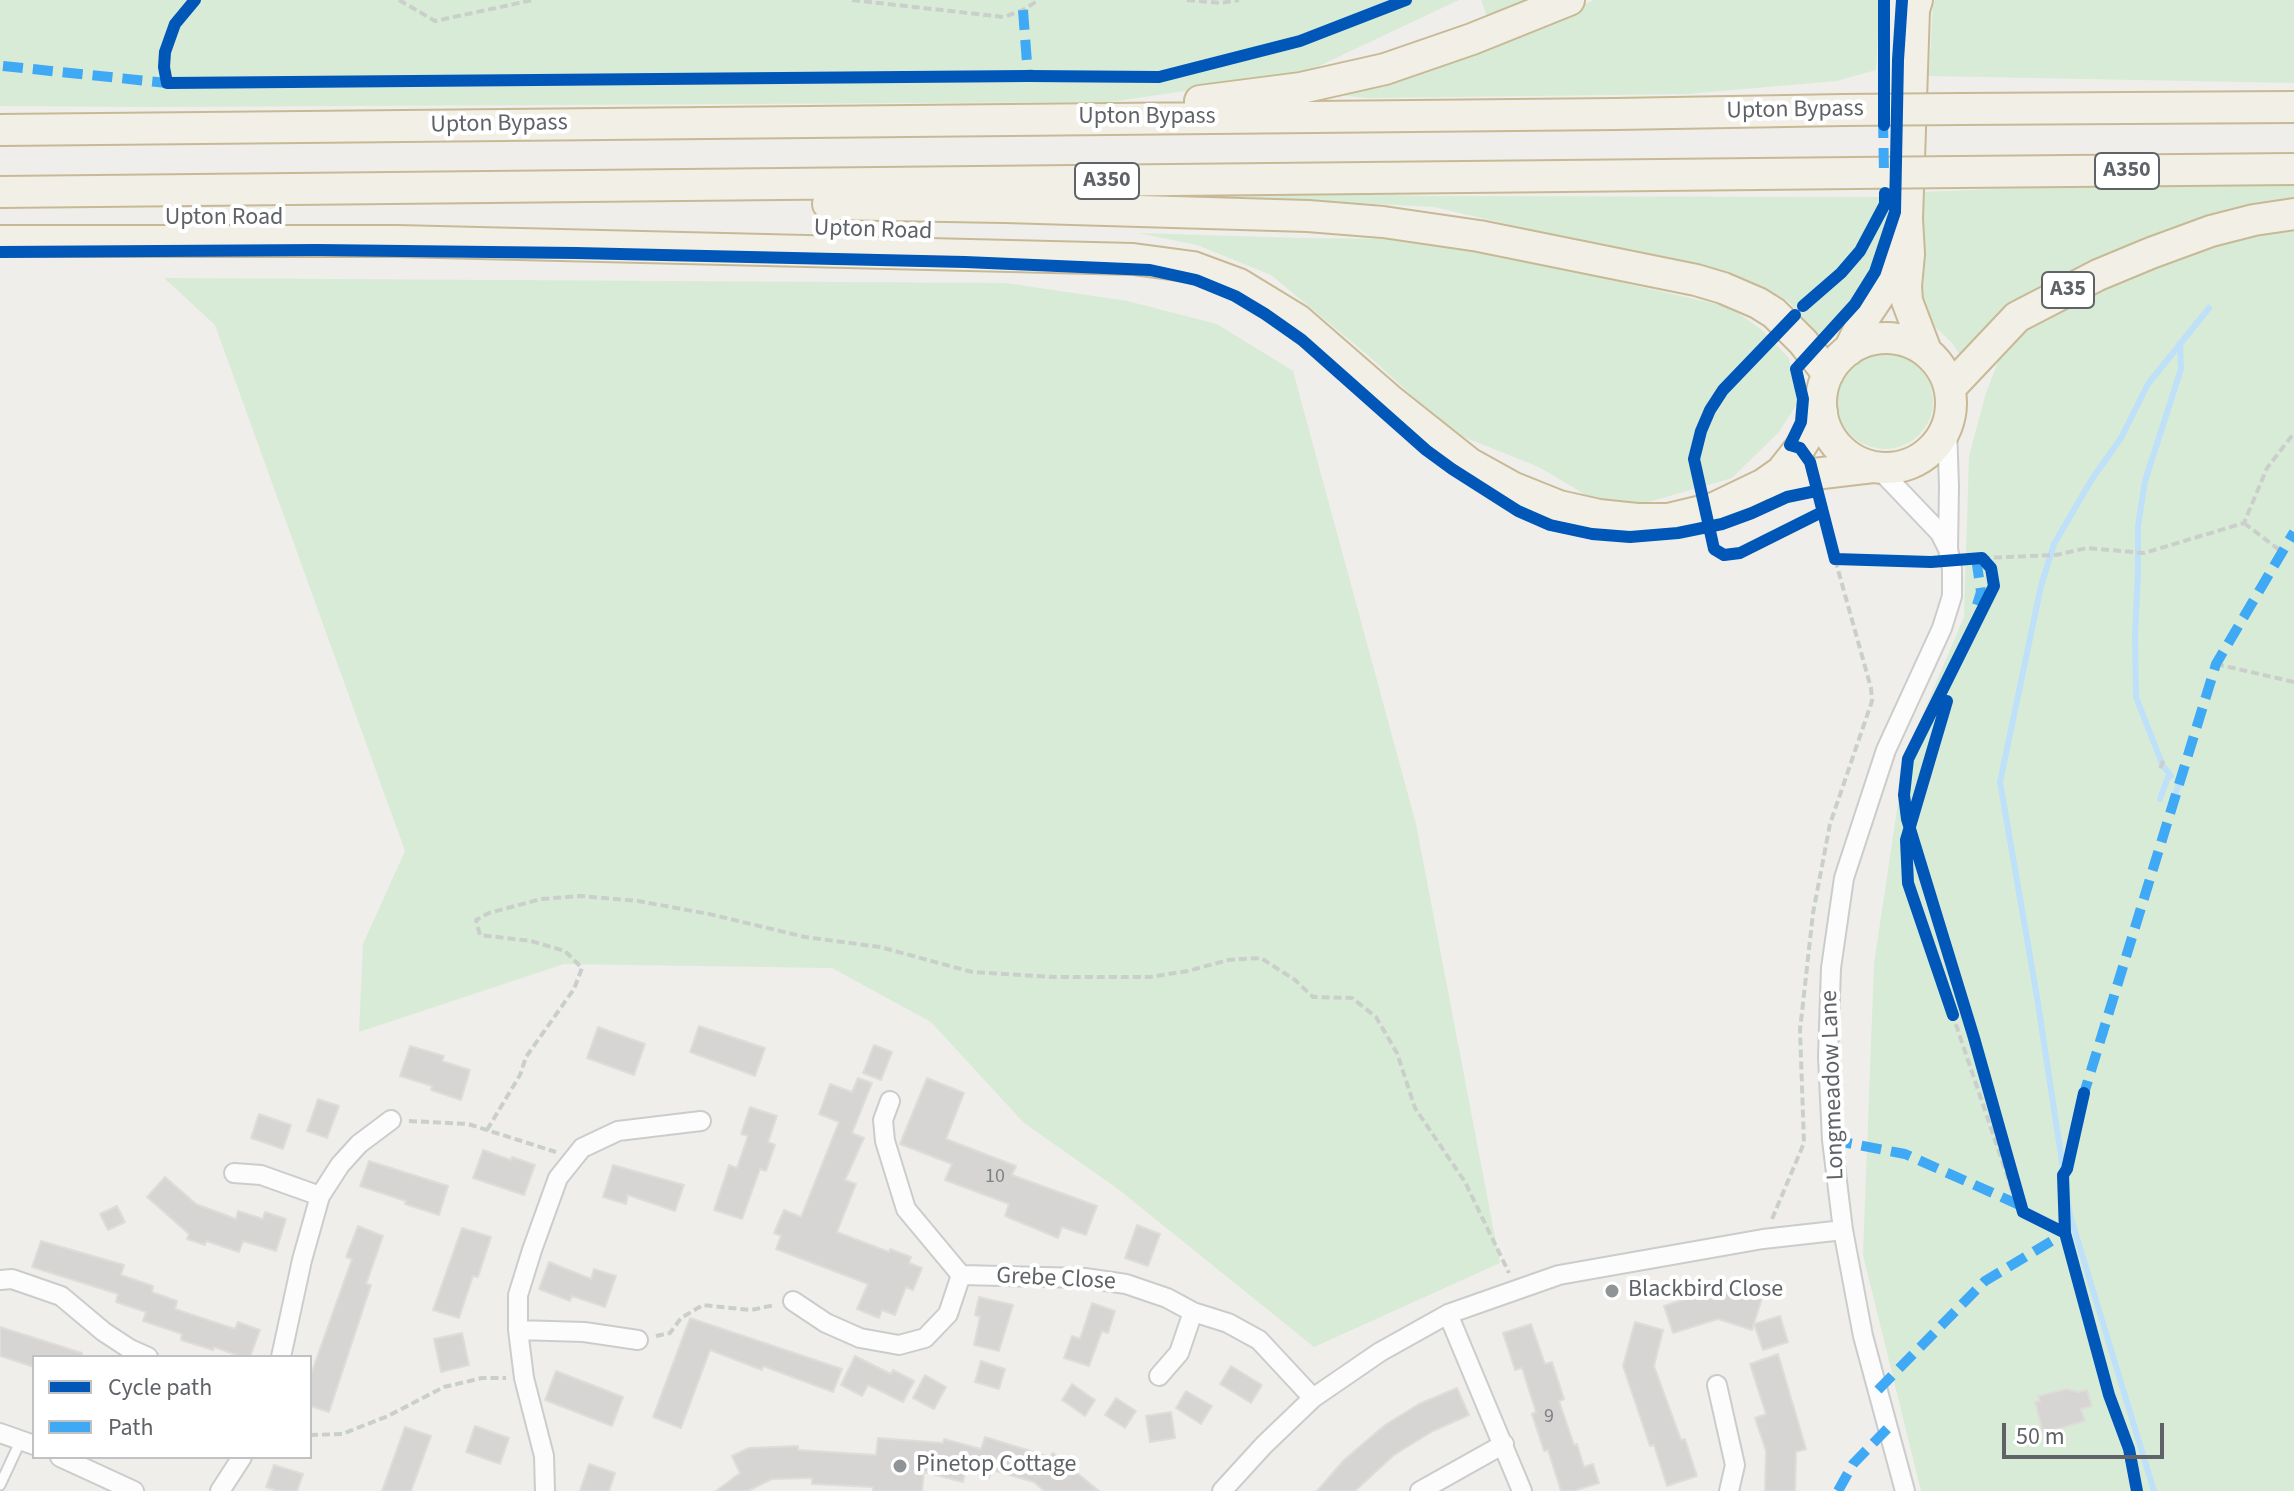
<!DOCTYPE html>
<html>
<head>
<meta charset="utf-8">
<style>
	body { margin:0 }
	#map { position:relative; width:2294px; height:1491px; overflow:hidden; background:#efeeea; font-family:"Source Sans 3",sans-serif }
	canvas { display:block }
	.legend { position:absolute; left:32px; top:1355px; width:280px; height:104px; box-sizing:border-box; background:#fff; border:2px solid #bfc1c3; margin:0; padding:10px 14px; list-style:none; font-size:24px; color:#5f6368 }
	.legend li { display:flex; align-items:center; gap:16px; height:40px }
	.legend b { width:40px; border:2px solid #bfc1c3 }
	.scale { position:absolute; left:2002px; top:1423px; width:162px; height:36px; box-sizing:border-box; border:4px solid #5f6368; border-top:0; padding-left:10px; font-size:24px; line-height:28px; white-space:nowrap; color:#5f6368; -webkit-text-stroke:6px #fff; paint-order:stroke }
</style>
</head>
<body>
<div id="map">
<canvas width="2294" height="1491"></canvas>
<ul class="legend">
<li><b style="height:10px;background:#0057b8"></b>Cycle path</li>
<li><b style="height:10px;background:#3fa9f5"></b>Path</li>
</ul>
<div class="scale">50 m</div>
</div>
<script>
const context = document.querySelector('canvas').getContext('2d');
context.lineJoin = 'round';
function fill(path, color) {
  context.fillStyle = color;
  context.fill(path, 'evenodd');
}
function poly(rows) {
  const path = new Path2D();
  for (const r of rows) {
    if (r.length === 3) {
      path.moveTo(r[0] + r[2], r[1]);
      path.arc(r[0], r[1], r[2], 0, 2 * Math.PI);
      continue;
    }
    path.moveTo(r[0], r[1]);
    for (let i = 2; i < r.length; i += 2) path.lineTo(r[i], r[i + 1]);
  }
  return path;
}
function trace(path, color, width, dash) {
  context.strokeStyle = color;
  context.lineWidth = width;
  context.lineCap = dash ? 'butt' : 'round';
  context.setLineDash(dash || []);
  context.stroke(path);
}
function write(font, color, halo, rows, align = 'center') {
  context.font = font + ' "Source Sans 3",sans-serif';
  context.lineWidth = 8;
  context.setLineDash([]);
  context.textBaseline = 'middle';
  context.strokeStyle = halo;
  context.fillStyle = color;
  for (const [text, x, y, turn = 0] of rows) {
    context.save();
    context.translate(x, y);
    context.rotate((+turn || 0) * Math.PI / 180);
    context.textAlign = isNaN(turn) ? turn : align;
    if (halo) context.strokeText(text, 0, 0);
    context.fillText(text, 0, 0);
    context.restore();
  }
}
const green = poly([
	[0,0,1459,0,1304,73,1111,102,158,107,0,106],
	[1481,0,1536,0,1488,19],
	[1594,0,1880,0,1876,70,1836,81,1687,94,1369,98,1335,95,1540,23],
	[1935,0,2294,0,2294,83,1929,76,1933,5],
	[2294,177,2294,201,1975,341,1960,355,1952,343,1930,322,1921,305,1922,192],
	[1223,191,1431,196,1881,197,1896,220,1882,262,1822,338,1787,300,1747,280,1434,207,1219,196],
	[2294,226,2294,1491,1921,1491,1863,1255,1874,964,1905,756,1964,617,1969,456,1986,393,2001,354,2037,319,2202,248],
	[1138,233,1299,238,1415,239,1554,267,1729,307,1762,330,1789,358,1797,404,1779,432,1732,478,1645,503,1589,497,1539,467,1451,432,1370,357,1271,275,1197,245],
	[164,278,1006,283,1127,301,1217,324,1293,371,1416,824,1500,1263,1314,1347,1118,1189,1024,1123,931,1022,832,968,564,964,359,1032,363,944,405,851,215,325],
	[1885,401,48]
]);
const stream = poly([
	[2171,776,2163,766,2136,697,2135,636,2138,571,2138,526,2145,481,2181,369,2180,343],
	[2160,799,2169,774],
	[2172,804,2180,781],
	[2154,1491,2070,1215,2037,997,2000,782,2041,586,2054,544,2092,479,2121,438,2148,384,2209,308]
]);
const building = poly([
	[699,1026,765,1048,755,1076,690,1052,699,1026],
	[598,1027,645,1044,634,1075,587,1058,598,1027],
	[874,1045,892,1052,881,1080,863,1073,874,1045],
	[410,1046,444,1056,442,1061,470,1070,461,1100,431,1090,432,1086,400,1076,410,1046],
	[858,1078,872,1083,852,1133,864,1138,845,1180,856,1184,837,1232,889,1252,890,1249,911,1257,909,1263,922,1268,913,1290,906,1287,895,1315,882,1310,879,1318,857,1309,868,1284,776,1249,781,1236,774,1233,784,1210,801,1217,839,1122,819,1114,830,1084,852,1092,858,1078],
	[927,1078,964,1093,946,1139,1016,1166,1012,1175,1097,1206,1086,1235,1062,1227,1058,1238,1005,1216,1009,1204,945,1180,952,1164,900,1144,927,1078],
	[318,1099,339,1106,327,1138,307,1131,318,1099],
	[750,1107,777,1116,768,1142,775,1145,766,1171,760,1169,742,1219,714,1210,729,1165,737,1168,748,1136,741,1134,750,1107],
	[259,1114,291,1125,283,1149,251,1138,259,1114],
	[483,1150,511,1160,512,1157,535,1165,524,1195,473,1178,483,1150],
	[369,1161,448,1186,439,1215,405,1204,406,1201,360,1186,369,1161],
	[613,1165,684,1185,675,1211,628,1195,626,1204,603,1197,613,1165],
	[165,1177,196,1204,236,1219,238,1211,263,1219,265,1212,286,1219,276,1251,243,1241,239,1252,206,1241,205,1245,187,1239,189,1234,147,1197,165,1177],
	[117,1206,125,1222,108,1230,100,1214,117,1206],
	[1137,1225,1160,1234,1148,1266,1125,1258,1137,1225],
	[358,1226,383,1236,366,1284,371,1285,329,1412,310,1406,310,1377,352,1259,346,1257,358,1226],
	[462,1228,491,1237,478,1277,473,1276,459,1318,433,1310,462,1228],
	[41,1241,124,1265,121,1275,153,1286,152,1292,177,1301,175,1309,235,1329,238,1322,260,1330,250,1357,242,1357,214,1347,213,1350,181,1340,182,1334,143,1321,146,1312,116,1302,118,1294,32,1267,41,1241],
	[549,1262,591,1279,594,1269,616,1276,605,1307,572,1296,570,1301,539,1289,549,1262],
	[1724,1286,1762,1298,1752,1330,1718,1319,1673,1333,1664,1306,1724,1286],
	[979,1297,1013,1305,999,1351,974,1345,980,1317,975,1315,979,1297],
	[1092,1303,1115,1311,1108,1333,1102,1331,1089,1366,1064,1358,1072,1336,1080,1339,1092,1303],
	[1780,1316,1788,1342,1763,1350,1754,1324,1780,1316],
	[690,1318,842,1369,833,1392,763,1366,762,1370,710,1350,681,1428,653,1417,690,1318],
	[1635,1322,1663,1330,1654,1366,1681,1440,1685,1439,1697,1476,1667,1486,1654,1445,1650,1446,1623,1366,1635,1322],
	[1531,1324,1545,1364,1552,1362,1564,1399,1559,1401,1574,1445,1577,1444,1584,1467,1593,1464,1599,1483,1573,1491,1561,1491,1548,1450,1544,1451,1532,1414,1536,1412,1522,1368,1515,1370,1503,1333,1531,1324],
	[0,1327,82,1353,82,1357,34,1357,34,1367,0,1356,0,1327],
	[462,1333,469,1365,441,1372,434,1339,462,1333],
	[1778,1354,1806,1449,1796,1452,1795,1491,1765,1491,1766,1451,1755,1418,1766,1414,1750,1364,1778,1354],
	[855,1356,891,1374,893,1370,914,1381,903,1402,868,1385,862,1396,841,1385,855,1356],
	[981,1361,1005,1369,999,1389,975,1382,981,1361],
	[1231,1366,1262,1385,1251,1403,1220,1384,1231,1366],
	[556,1371,623,1397,612,1426,545,1400,556,1371],
	[925,1375,946,1387,934,1409,913,1398,925,1375],
	[1072,1384,1095,1400,1085,1416,1062,1400,1072,1384],
	[1457,1388,1469,1415,1433,1431,1394,1455,1355,1491,1317,1491,1344,1460,1385,1425,1419,1404,1457,1388],
	[2067,1389,2078,1392,2087,1390,2092,1406,2081,1409,2085,1421,2043,1433,2035,1402,2040,1401,2038,1396,2067,1389],
	[1186,1391,1212,1406,1201,1424,1176,1408,1186,1391],
	[1116,1398,1136,1411,1125,1428,1105,1415,1116,1398],
	[1171,1412,1175,1438,1150,1442,1146,1416,1171,1412],
	[475,1426,509,1438,500,1464,466,1452,475,1426],
	[405,1427,431,1436,411,1491,382,1491,405,1427],
	[985,1437,1050,1457,1053,1453,1099,1491,1044,1491,1034,1482,992,1470,989,1478,966,1469,963,1482,924,1472,922,1491,873,1491,873,1487,812,1484,812,1478,772,1479,748,1491,716,1491,740,1473,732,1456,749,1448,798,1446,798,1450,876,1455,878,1438,943,1443,944,1439,981,1449,985,1437],
	[589,1464,615,1473,609,1491,580,1491,589,1464],
	[274,1465,303,1474,297,1491,277,1491,266,1487,274,1465]
]);
const path = poly([
	[399,0,435,21,533,0],
	[852,0,1004,17,1023,10,1039,0],
	[1187,0,1221,3,1239,0],
	[2244,523,2282,552],
	[1982,558,2056,555,2087,548,2144,553,2244,523,2267,468,2294,433],
	[2216,664,2294,682],
	[2160,768,2164,760],
	[1906,840,1908,883,2016,1202],
	[409,1121,468,1124,556,1152],
	[487,1130,520,1075,526,1057,574,989,582,968,565,951,531,941,480,935,476,920,489,913,541,899,581,896,638,901,709,914,805,937,880,947,972,972,1055,977,1150,977,1188,971,1228,960,1261,958,1295,980,1313,997,1352,998,1376,1017,1397,1053,1415,1108,1465,1182,1509,1273],
	[1772,1219,1804,1143,1800,1030,1813,913,1830,824,1872,701,1871,688,1835,559],
	[656,1336,670,1333,681,1318,703,1305,751,1310,775,1305],
	[310,1435,342,1434,388,1416,444,1387,482,1378,506,1378]
]);
const service = poly([
	[0,1485,21,1440]
]);
const minor = poly([
	[1877,467,1940,533,1947,547],
	[890,1101,883,1120,885,1141,906,1209,961,1275],
	[234,1173,261,1175,320,1196],
	[0,1280,12,1279,61,1296,104,1332,130,1349,148,1357],
	[793,1301,826,1323,860,1338,899,1345,925,1338,948,1314,961,1275,1085,1278,1126,1284,1167,1298,1193,1312,1228,1323,1259,1340,1313,1398],
	[1448,1314,1522,1491],
	[518,1330,584,1332,638,1340],
	[281,1357,302,1260,320,1196,340,1165,359,1144,391,1120],
	[1159,1376,1179,1353,1193,1312],
	[1717,1385,1735,1465,1729,1491],
	[0,1433,34,1445],
	[60,1457,134,1491],
	[220,1491,242,1457],
	[545,1491,544,1456,524,1378,518,1330,518,1295,532,1250,558,1178,582,1148,618,1131,701,1121],
	[1222,1491,1264,1445,1313,1398,1380,1352,1448,1314,1559,1275,1763,1239,1843,1230],
	[1420,1491,1504,1444],
	[1905,1491,1863,1336,1843,1230,1832,1140,1828,1057,1831,968,1844,878,1886,750,1942,628,1952,596,1952,569,1948,549,1949,486,1947,428]
]);
const trunk = poly([
	[1917,0,1914,10,1907,219,1909,254,1906,286,1907,301,1926,351],
	[1200,101,1301,88,1385,69,1472,39,1569,0],
	[1961,109,2294,107],
	[0,130,1616,114,1844,110],
	[1959,172,2294,169],
	[0,192,1855,173],
	[828,204,1005,207,1308,216,1383,222,1479,236,1696,280,1723,288,1758,303,1774,313,1803,342,1828,374],
	[0,241,397,241,1133,259,1193,267,1239,284,1298,320,1391,401,1469,463,1514,488,1559,506,1599,515,1637,519,1668,519,1714,508,1764,484,1781,472,1800,448,1822,412],
	[1886,403,65],
	[1849,350,1866,315,1882,291,1898,247],
	[1950,388,2017,317,2098,275,2151,253,2211,231,2254,220,2294,214],
	[1766,484,1814,474,1873,467]
]);
const trunkBridge = poly([
	[1844,110,1961,109],
	[1855,173,1959,172]
]);
const quiet = poly([
	[1023,10,1028,76],
	[3,66,167,83],
	[1883,118,1884,174],
	[1976,558,1981,592,1977,605],
	[2082,1100,2216,664,2294,532],
	[1832,1140,1905,1154,2024,1207],
	[1878,1390,1985,1281,2065,1233],
	[1838,1491,1853,1464,1888,1428]
]);
const cycleway = poly([
	[195,0,175,24,165,52,164,67,167,83,1028,76,1159,77,1300,41,1406,0],
	[1902,0,1898,60,1895,212,1875,272,1855,304,1796,369,1803,399,1801,422,1790,445,1800,448,1810,462,1835,559,1931,562,1982,558,1991,568,1994,586,1908,759,1904,795,1907,819,1974,1038,2023,1212,2065,1233],
	[1884,125,1884,0],
	[0,252,318,250,576,253,965,262,1150,270,1196,280,1235,296,1265,314,1302,340,1426,450,1452,469,1518,511,1550,525,1592,534,1630,537,1678,533,1722,524,1752,513,1787,497,1816,491],
	[1803,306,1841,273,1860,251,1885,204,1885,193],
	[1795,315,1723,390,1710,410,1701,431,1694,459,1714,549,1724,555,1740,553,1822,512],
	[1947,701,1906,840,1908,883,1953,1015],
	[2084,1093,2067,1169,2063,1175,2065,1233,2109,1395,2129,1449,2137,1491]
]);
const markers = [
	[1612,1291,8,"#919496"],
	[900,1466,8,"#919496"]
];
const numberNames = [
	["10",995,1178],
	["9",1549,1418]
];
const shields = [
	[2127,171,64],
	[1107,181,64],
	[2068,290,52]
];
const shieldNames = [
	["A350",2127,171],
	["A350",1107,181],
	["A35",2068,290]
];
const streetNames = [
	["Upton Bypass",1795,111,-1],
	["Upton Bypass",1147,118],
	["Upton Bypass",499,125,-1],
	["Upton Road",224,219],
	["Upton Road",873,231,2],
	["Longmeadow Lane",1834,1085,-92],
	["Grebe Close",1056,1280,3]
];
const poiNames = [
	["Blackbird Close",1628,1291],
	["Pinetop Cottage",916,1466]
];
fill(green, '#d8ebd6');
trace(stream, '#bfe0f9', 6);
fill(building, '#d6d5d3');
trace(building, '#deddd9', 2);
trace(service, '#cbcccc', 13);
trace(minor, '#cbcccc', 22);
trace(trunk, '#c8b996', 34);
trace(path, '#cacfcc', 4, [8, 4]);
trace(service, '#fdfcfc', 9);
trace(minor, '#fdfcfc', 18);
trace(trunk, '#f2f0e6', 30);
trace(trunkBridge, '#c8b996', 34, []);
trace(trunkBridge, '#f2f0e6', 30);
trace(quiet, '#3fa9f5', 10, [20, 10]);
trace(cycleway, '#0057b8', 12);
for (const [x, y, r, color] of markers) {
  const dot = new Path2D();
  dot.arc(x, y, r, 0, 2 * Math.PI);
  context.fillStyle = color;
  context.fill(dot);
  trace(dot, '#fff', 3);
}
write('20px', '#7e8184', null, numberNames);
for (const [x, y, w] of shields) {
  const box = new Path2D();
  box.roundRect(x - w / 2, y - 18, w, 36, 6);
  context.fillStyle = '#fff';
  context.fill(box);
  trace(box, '#5f6368', 2);
}
write('bold 22px', '#5f6368', null, shieldNames);
write('24px', '#5f6368', '#fff', streetNames);
write('24px', '#5f6368', '#fff', poiNames, 'left');
</script>
</body>
</html>
